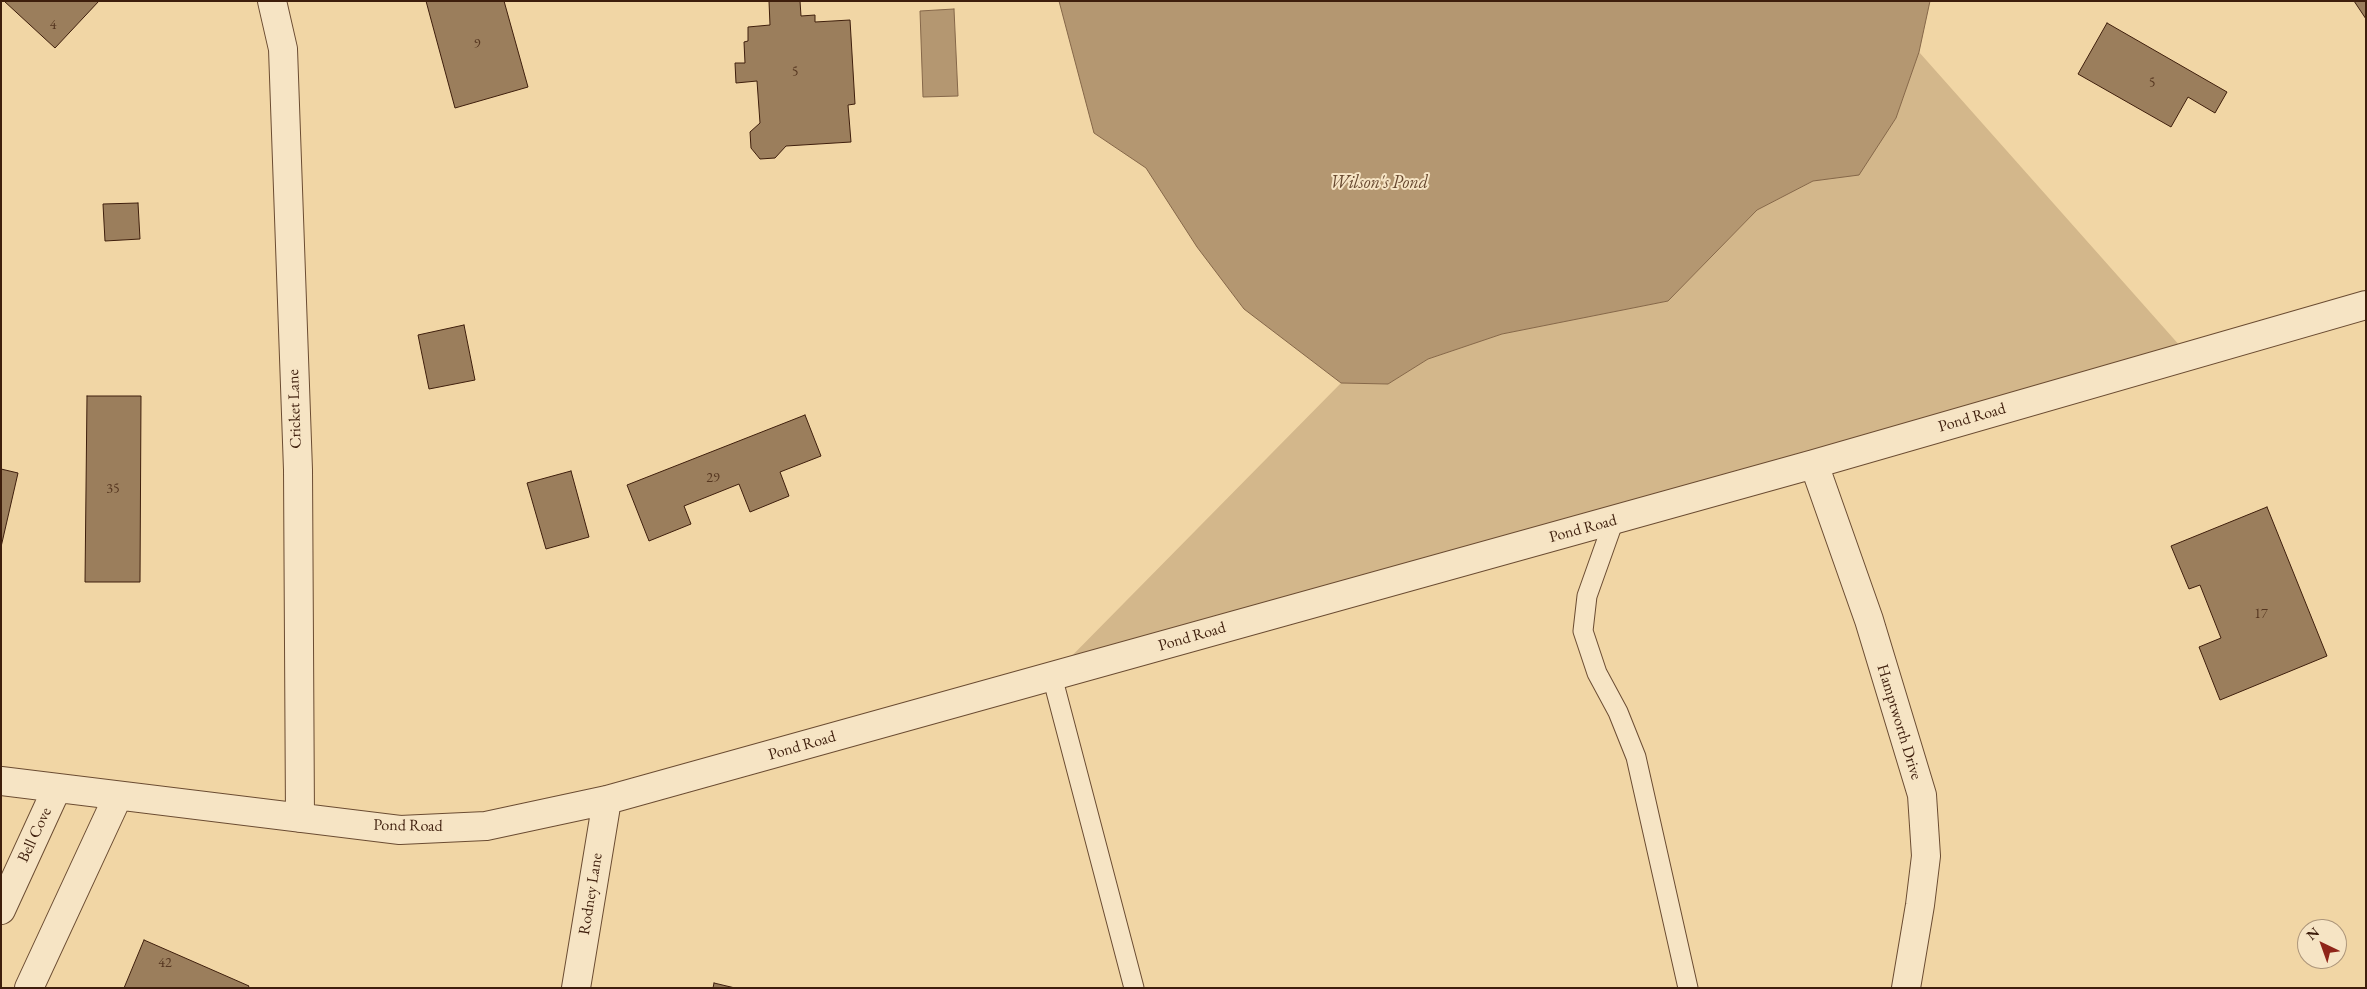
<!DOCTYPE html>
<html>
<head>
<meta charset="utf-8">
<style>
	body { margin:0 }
	#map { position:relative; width:2367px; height:989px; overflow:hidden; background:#f1d6a5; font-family:"EB Garamond",serif }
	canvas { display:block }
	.frame { position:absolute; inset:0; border:2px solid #3e1e0c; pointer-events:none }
	.north { position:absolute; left:2297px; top:919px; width:50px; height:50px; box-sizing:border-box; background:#f6e4c4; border:1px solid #ac957a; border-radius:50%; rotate:318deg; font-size:14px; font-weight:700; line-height:20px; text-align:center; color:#3e1e0c }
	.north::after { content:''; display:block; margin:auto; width:18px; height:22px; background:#8f2418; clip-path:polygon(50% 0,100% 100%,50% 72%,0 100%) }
</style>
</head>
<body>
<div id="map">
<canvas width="2367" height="989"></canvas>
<div class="frame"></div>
<div class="north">N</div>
</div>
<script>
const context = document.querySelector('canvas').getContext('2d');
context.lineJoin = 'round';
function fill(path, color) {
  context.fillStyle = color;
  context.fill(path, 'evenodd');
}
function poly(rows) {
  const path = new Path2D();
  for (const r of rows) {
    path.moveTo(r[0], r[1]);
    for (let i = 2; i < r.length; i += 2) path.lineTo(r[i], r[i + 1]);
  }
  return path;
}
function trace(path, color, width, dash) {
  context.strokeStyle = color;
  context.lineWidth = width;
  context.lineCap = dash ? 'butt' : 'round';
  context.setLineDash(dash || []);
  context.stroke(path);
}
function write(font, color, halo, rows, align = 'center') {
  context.font = font + ' "EB Garamond",serif';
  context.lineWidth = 4;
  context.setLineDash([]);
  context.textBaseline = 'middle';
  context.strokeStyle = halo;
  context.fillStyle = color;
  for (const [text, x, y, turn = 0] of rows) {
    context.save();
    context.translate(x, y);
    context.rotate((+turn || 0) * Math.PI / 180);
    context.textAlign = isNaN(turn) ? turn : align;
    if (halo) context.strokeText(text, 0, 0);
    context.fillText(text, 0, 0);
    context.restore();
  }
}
const green = poly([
	[1919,52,2189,356,1052,676,1341,383,1388,384,1428,359,1502,334,1668,301,1757,210,1813,181,1859,174,1896,118]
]);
const water = poly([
	[1059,1,1930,1,1919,52,1896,118,1859,175,1813,181,1757,210,1668,301,1502,334,1428,359,1388,384,1341,383,1244,309,1197,247,1146,168,1094,133,1059,1],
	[954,9,958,96,923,97,920,11,954,9]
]);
const building = poly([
	[4,1,99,1,55,48,4,1],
	[426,1,504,1,528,87,455,108,426,1],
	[769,1,800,1,801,16,815,15,815,22,850,20,855,104,848,105,851,142,786,146,775,158,760,159,751,148,750,132,760,123,757,81,736,83,735,63,745,63,744,42,748,41,748,27,770,25,769,1],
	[2354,1,2366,1,2366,19,2354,1],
	[2107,23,2227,92,2215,113,2188,97,2171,127,2078,74,2107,23],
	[138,203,140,239,105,241,103,204,138,203],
	[464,325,475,380,429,389,418,335,464,325],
	[87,396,141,396,140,582,85,582,87,396],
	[805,415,821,456,780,472,789,496,750,512,739,484,684,506,691,524,649,541,627,485,805,415],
	[1,469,18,473,1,547,1,469],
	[571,471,589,537,546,549,527,483,571,471],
	[2267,507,2327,656,2220,700,2199,647,2221,638,2200,585,2189,589,2171,546,2267,507],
	[144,940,249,986,248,988,124,988,144,940],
	[714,983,735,988,713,988,714,983]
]);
const service = poly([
	[1614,520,1587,596,1583,631,1597,673,1618,712,1636,757,1688,988],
	[1052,676,1134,988]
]);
const minor = poly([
	[272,1,283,49,298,470,300,818],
	[1814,464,1869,620,1922,795,1926,856,1920,905,1906,988],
	[1,781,400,830,486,826,607,800,1814,464,2366,305],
	[1,910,57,788],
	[29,988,118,796],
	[576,988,607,800]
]);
const numberNames = [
	["4",53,25],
	["9",477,44],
	["5",795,72],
	["5",2152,83],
	["29",713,478],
	["35",113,489],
	["17",2261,614],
	["42",165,963]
];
const streetNames = [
	["Cricket Lane",295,409,-92],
	["Pond Road",1972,418,-16],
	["Pond Road",1583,529,-15],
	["Pond Road",1192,637,-16],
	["Hamptworth Drive",1899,722,73],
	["Pond Road",802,746,-16],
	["Pond Road",408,826,1],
	["Bell Cove",35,835,-65],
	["Rodney Lane",591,894,-81]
];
const waterNames = [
	["Wilson's Pond",1379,183]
];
fill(green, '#d3b78b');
fill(water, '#b49771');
trace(water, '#856749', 1);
fill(building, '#9b7e5c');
trace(building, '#3e1e0c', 1);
trace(service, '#6b4c32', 21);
trace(minor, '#6b4c32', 30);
trace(service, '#f6e4c4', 19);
trace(minor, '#f6e4c4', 28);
write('14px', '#553620', null, numberNames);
write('16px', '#3e1e0c', '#f6e4c4', streetNames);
write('italic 18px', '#67482f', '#f6e4c4', waterNames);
</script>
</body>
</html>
